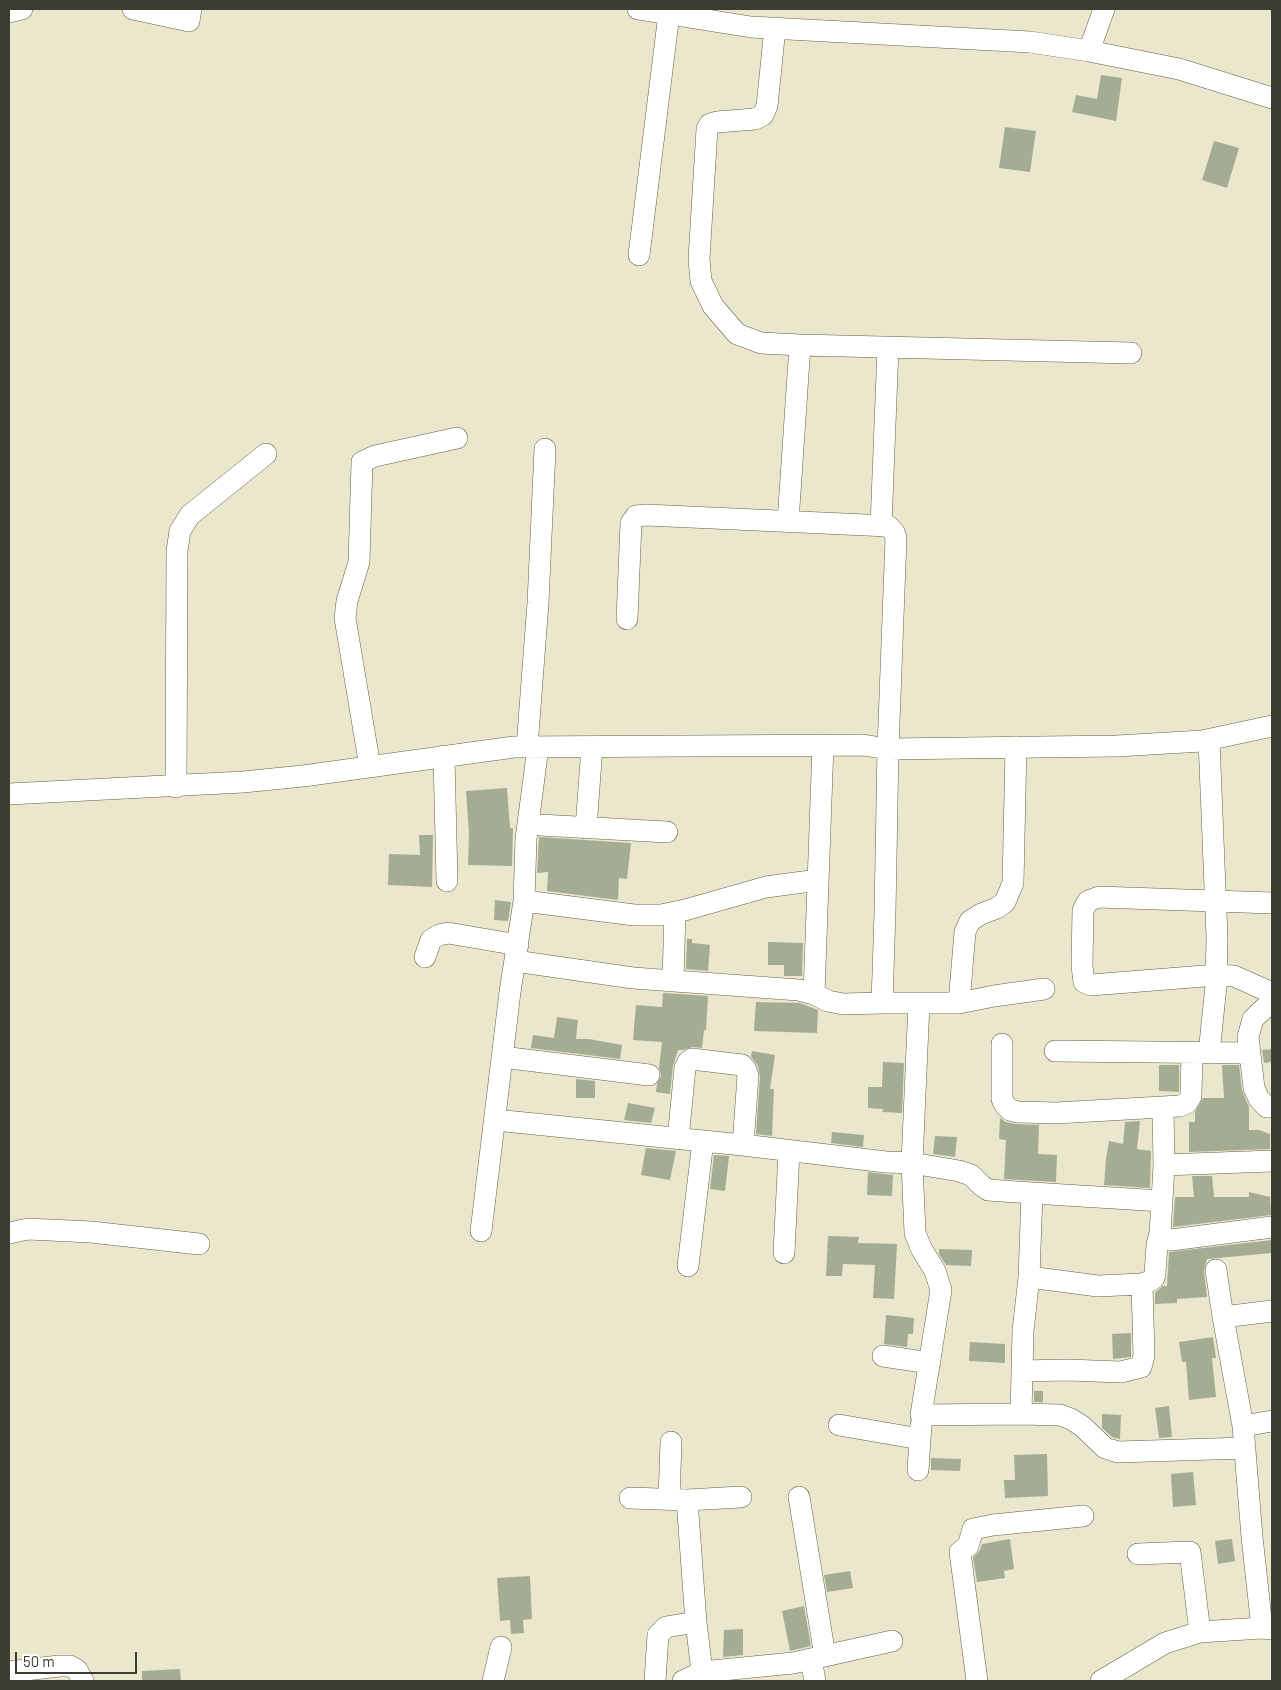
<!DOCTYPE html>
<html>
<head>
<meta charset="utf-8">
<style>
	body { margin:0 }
	#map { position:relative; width:1281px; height:1690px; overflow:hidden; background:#eae7cc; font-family:Barlow,sans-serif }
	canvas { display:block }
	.frame { position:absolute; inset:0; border:10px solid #3d3c31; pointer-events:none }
	.scale { position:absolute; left:15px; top:1652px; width:122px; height:22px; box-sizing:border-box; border:2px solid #3d3c31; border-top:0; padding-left:6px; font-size:15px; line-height:18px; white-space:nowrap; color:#3d3c31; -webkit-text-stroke:4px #fff; paint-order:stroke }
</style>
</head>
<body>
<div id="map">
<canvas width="1281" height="1690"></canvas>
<div class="frame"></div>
<div class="scale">50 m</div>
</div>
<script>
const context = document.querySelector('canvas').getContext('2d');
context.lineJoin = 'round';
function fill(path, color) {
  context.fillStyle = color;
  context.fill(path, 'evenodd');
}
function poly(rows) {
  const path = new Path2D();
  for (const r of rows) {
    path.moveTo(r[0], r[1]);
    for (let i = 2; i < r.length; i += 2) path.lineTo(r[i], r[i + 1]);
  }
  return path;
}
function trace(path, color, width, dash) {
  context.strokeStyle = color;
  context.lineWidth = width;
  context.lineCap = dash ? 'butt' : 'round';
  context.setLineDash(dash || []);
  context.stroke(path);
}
const building = poly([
	[1101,75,1122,78,1116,121,1072,112,1076,95,1097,99],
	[1005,127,1036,131,1030,172,999,168],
	[1214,141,1239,148,1227,188,1202,180],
	[507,788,510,828,513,828,512,866,468,865,469,833,466,791],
	[419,835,433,835,432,887,388,885,389,854,420,855],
	[539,837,631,843,627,879,619,878,618,900,547,891,548,872,537,873],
	[495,900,511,902,508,921,494,920],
	[687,939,692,939,692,943,710,945,708,971,686,969],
	[768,942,803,943,802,976,784,976,784,965,768,965],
	[663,993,708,996,706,1030,704,1030,702,1048,693,1047,683,1050,678,1050,673,1066,670,1094,656,1092,657,1084,661,1076,659,1068,662,1042,633,1040,636,1005,662,1007],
	[756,1002,800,1003,818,1010,817,1033,754,1031],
	[557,1017,578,1020,576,1039,589,1039,622,1045,620,1059,531,1048,533,1035,554,1038],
	[1272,1049,1272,1062,1264,1063,1262,1050],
	[752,1051,775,1055,770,1089,774,1089,772,1136,756,1134,760,1077,758,1066,751,1057],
	[883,1062,904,1063,902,1113,882,1112,883,1109,868,1108,868,1087,882,1087],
	[1159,1065,1179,1065,1179,1092,1159,1091],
	[1222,1065,1239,1065,1242,1090,1249,1107,1249,1130,1259,1130,1270,1134,1270,1149,1189,1152,1189,1122,1195,1122,1195,1112,1203,1098,1224,1098],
	[576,1079,595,1081,595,1098,576,1098],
	[628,1103,655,1108,651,1123,624,1120],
	[1000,1118,1006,1122,1015,1124,1039,1125,1038,1154,1057,1155,1056,1182,1004,1179,1006,1140,999,1139],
	[1140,1121,1137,1149,1151,1151,1150,1188,1104,1185,1106,1159,1109,1141,1123,1144,1125,1122],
	[832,1132,864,1135,863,1147,831,1143],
	[935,1136,957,1137,955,1157,933,1154],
	[646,1148,676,1151,670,1180,641,1175],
	[714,1155,729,1156,725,1191,710,1189],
	[868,1172,893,1175,892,1196,867,1195],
	[1192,1176,1212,1176,1214,1197,1249,1197,1249,1192,1270,1197,1271,1215,1173,1227,1175,1197,1194,1197],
	[828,1236,859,1237,858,1243,897,1244,894,1299,873,1298,875,1265,843,1264,842,1276,826,1276],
	[1272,1240,1272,1253,1207,1259,1204,1271,1207,1297,1177,1299,1177,1303,1155,1304,1155,1293,1163,1286,1167,1286,1169,1252],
	[939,1249,972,1250,971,1266,946,1265,939,1254],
	[886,1315,914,1318,913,1334,908,1334,907,1347,884,1344],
	[1131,1333,1131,1357,1113,1359,1112,1334],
	[1213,1337,1216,1358,1212,1358,1216,1397,1189,1400,1186,1362,1182,1362,1179,1342],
	[970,1342,1005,1344,1005,1363,969,1361],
	[1034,1391,1043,1391,1043,1402,1034,1402],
	[1169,1406,1172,1437,1159,1438,1155,1408],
	[1102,1414,1121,1415,1120,1439,1112,1437,1102,1428],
	[1047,1454,1048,1496,1005,1498,1004,1480,1015,1480,1014,1455],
	[931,1458,961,1459,960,1471,931,1470],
	[1193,1472,1196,1505,1173,1507,1171,1474],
	[1010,1539,1014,1569,1004,1571,1005,1578,977,1582,973,1558,980,1550,982,1544],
	[1232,1539,1235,1561,1218,1564,1215,1541],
	[850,1571,853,1588,827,1592,824,1575],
	[530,1576,532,1619,523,1620,524,1633,511,1634,510,1620,500,1621,497,1578],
	[804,1606,811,1646,790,1651,782,1611],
	[743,1629,743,1655,723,1657,724,1630],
	[180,1669,181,1681,142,1681,142,1671]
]);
const minor = poly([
	[133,9,189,21,191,9],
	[638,9,751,27,1030,42,1089,51,1179,69,1272,98],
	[9,12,22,9],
	[775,28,767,106,763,115,755,119,717,122,710,124,707,129,699,259,701,281,713,306,737,334,761,343,800,345,1131,353],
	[1089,51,1104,9],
	[639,255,669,14],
	[788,522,800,345],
	[881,526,888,348],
	[627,619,631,523,636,516,646,515,888,526,894,532,896,538,888,749,885,912,882,1003],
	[527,747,538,603,545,449],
	[444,756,447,881],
	[370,767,345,618,347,601,359,562,362,462,375,456,457,438],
	[176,787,177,551,180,531,190,515,266,454],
	[9,794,243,782,303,776,514,747,863,745,888,749,1117,746,1202,741,1272,726],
	[540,825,667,832],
	[586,828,592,747],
	[524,901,634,915,661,915,685,910,766,887,818,880],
	[1272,903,1099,897,1088,901,1083,910,1082,966,1084,982,1091,985,1217,975,1234,976,1272,993],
	[425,957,431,940,439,935,448,933,518,945],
	[515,961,633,978,799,990,814,994,828,1001,843,1004,882,1003,959,1003,994,996,1044,989],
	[673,980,675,912],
	[814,994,823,745],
	[1272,1001,1253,1019,1248,1037,1254,1088,1259,1099,1267,1107,1272,1107],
	[919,1003,912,1163,915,1233,921,1248,935,1271,941,1290,921,1415,1021,1414],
	[959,1003,965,932,970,921,981,914,997,908,1005,902,1013,883,1016,747],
	[1002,1044,1002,1099,1005,1105,1010,1110,1018,1112,1056,1113,1180,1106,1187,1103,1191,1096,1192,1053],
	[1055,1051,1250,1053],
	[1209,1053,1216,986,1217,937,1209,740],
	[502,1057,649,1075],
	[495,1120,743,1145],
	[678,1139,685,1068,688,1062,692,1059,742,1065,746,1070,748,1076,743,1145,886,1162,912,1163,959,1171,971,1175,981,1185,988,1190,1032,1193],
	[1164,1165,1272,1161],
	[1162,1201,1164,1165,1163,1108],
	[481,1231,510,992,524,901,526,839,538,747],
	[9,1233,28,1229,91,1232,199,1244],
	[784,1253,789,1151],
	[688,1266,703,1141],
	[1216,1270,1223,1317],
	[1029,1277,1098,1286,1142,1284,1150,1281,1154,1278,1155,1274,1157,1245,1160,1233],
	[883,1356,930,1363],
	[1022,1371,1067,1370,1121,1372,1141,1367,1144,1356,1142,1284],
	[839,1425,920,1439],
	[1243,1426,1272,1421],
	[1245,1448,1118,1452,1105,1448,1082,1426,1071,1419,1060,1415,1021,1414,1023,1331,1029,1277,1032,1193,1162,1201,1160,1233,1164,1239,1171,1240,1272,1227],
	[918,1470,921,1425],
	[799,1497,825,1656],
	[630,1498,687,1500,741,1497],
	[669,1499,671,1442],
	[687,1500,696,1622,702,1672],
	[1138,1554,1190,1552,1200,1632],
	[1262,1628,1252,1537,1243,1426,1223,1317,1272,1311],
	[811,1659,815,1681],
	[9,1672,59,1666,70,1666,77,1670,83,1681],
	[493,1681,501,1647],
	[655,1681,658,1635,666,1627,696,1622],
	[683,1681,702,1672,793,1663,892,1641],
	[977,1681,960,1552,968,1546,973,1529,993,1525,1083,1516],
	[1101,1681,1165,1643,1200,1632,1262,1628,1272,1629]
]);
fill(building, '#a4ad94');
trace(minor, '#635f48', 22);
trace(minor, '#fff', 21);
</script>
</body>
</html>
